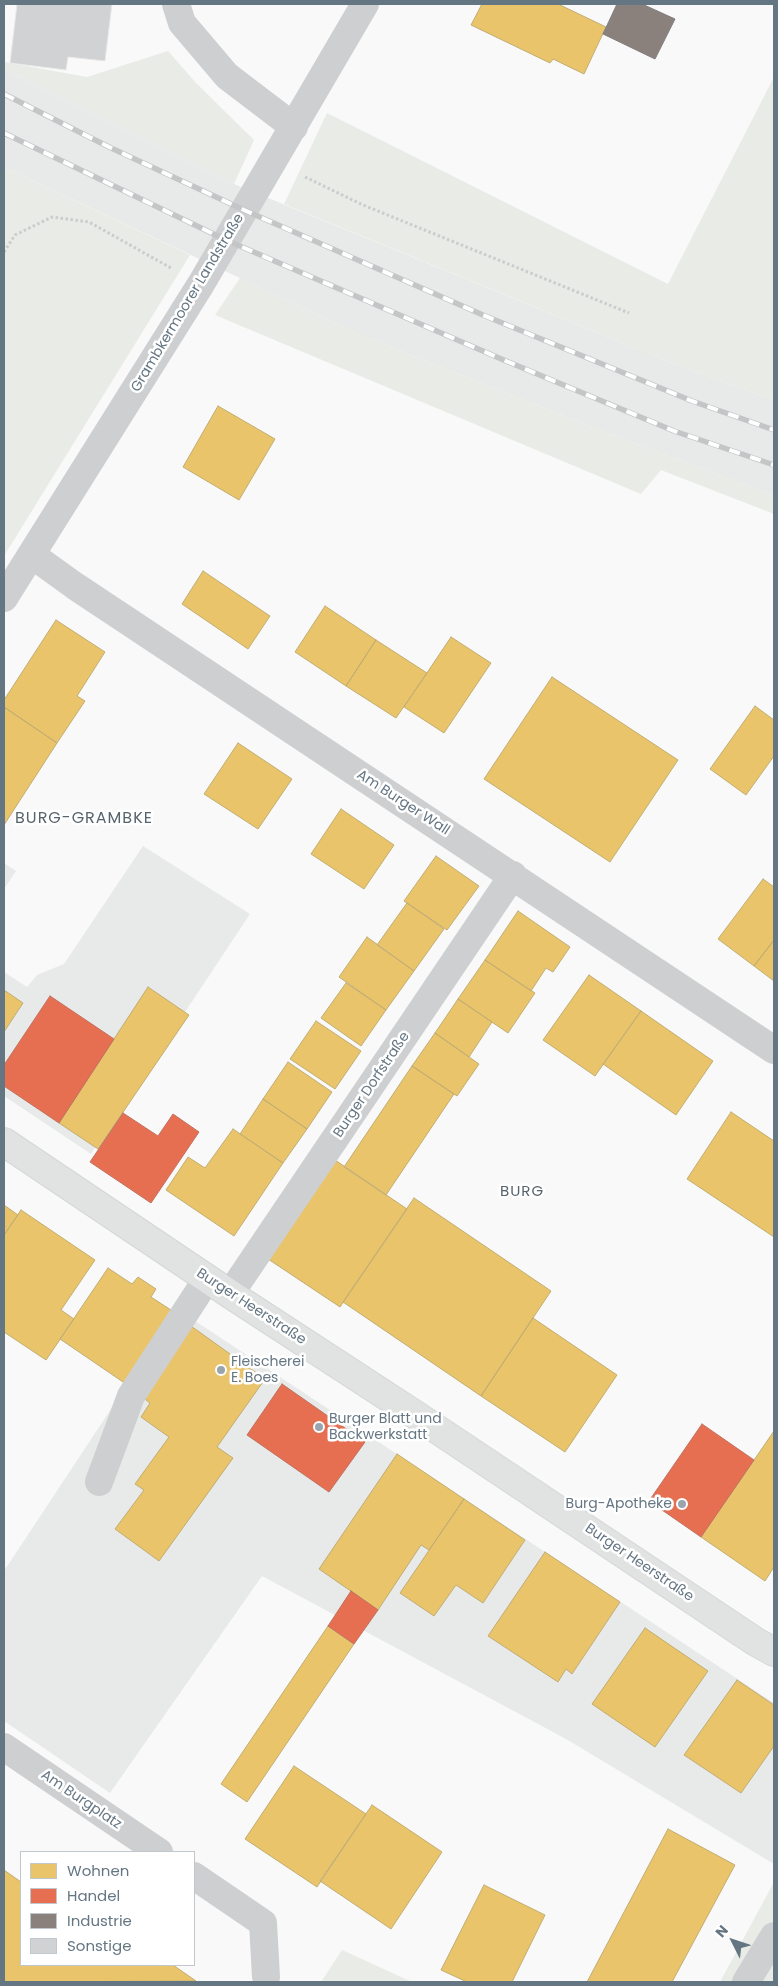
<!DOCTYPE html>
<html>
<head>
<meta charset="utf-8">
<style>
	body { margin:0 }
	#map { position:relative; width:778px; height:1986px; overflow:hidden; background:#f9f9f9; font-family:Poppins,sans-serif }
	canvas { display:block }
	.frame { position:absolute; inset:0; border:5px solid #657683; pointer-events:none }
	.legend { position:absolute; left:20px; top:1851px; width:175px; height:115px; box-sizing:border-box; background:#fff; border:1px solid #c1c8cd; margin:0; padding:6px 9px; list-style:none; font-size:15px; color:#657683 }
	.legend li { display:flex; align-items:center; gap:10px; height:25px }
	.legend b { width:25px; border:1px solid #c1c8cd }
	.north { position:absolute; left:708px; top:1916px; width:50px; height:50px; -webkit-text-stroke:4px #fff; paint-order:stroke; rotate:311deg; font-size:14px; font-weight:700; line-height:20px; text-align:center; color:#657683 }
	.north::after { content:''; display:block; margin:auto; width:18px; height:22px; background:#657683; clip-path:polygon(50% 0,100% 100%,50% 72%,0 100%) }
</style>
</head>
<body>
<div id="map">
<canvas width="778" height="1986"></canvas>
<div class="frame"></div>
<ul class="legend">
<li><b style="height:14px;background:#e9c46a"></b>Wohnen</li>
<li><b style="height:14px;background:#e76f51"></b>Handel</li>
<li><b style="height:14px;background:#8a817c"></b>Industrie</li>
<li><b style="height:14px;background:#d0d2d3"></b>Sonstige</li>
</ul>
<div class="north">N</div>
</div>
<script>
const context = document.querySelector('canvas').getContext('2d');
context.lineJoin = 'round';
function fill(path, color) {
  context.fillStyle = color;
  context.fill(path, 'evenodd');
}
function poly(rows) {
  const path = new Path2D();
  for (const r of rows) {
    path.moveTo(r[0], r[1]);
    for (let i = 2; i < r.length; i += 2) path.lineTo(r[i], r[i + 1]);
  }
  return path;
}
function trace(path, color, width, dash) {
  context.strokeStyle = color;
  context.lineWidth = width;
  context.lineCap = dash ? 'butt' : 'round';
  context.setLineDash(dash || []);
  context.stroke(path);
}
function write(font, color, halo, rows, align = 'center') {
  context.font = font + ' Poppins,sans-serif';
  context.lineWidth = 5;
  context.setLineDash([]);
  context.textBaseline = 'middle';
  context.strokeStyle = halo;
  context.fillStyle = color;
  for (const [text, x, y, turn = 0] of rows) {
    context.save();
    context.translate(x, y);
    context.rotate((+turn || 0) * Math.PI / 180);
    context.textAlign = isNaN(turn) ? turn : align;
    if (halo) context.strokeText(text, 0, 0);
    context.fillText(text, 0, 0);
    context.restore();
  }
}
const built = poly([
	[4,69,234,184,664,360,774,400,774,496,592,427,363,336,4,167],
	[143,846,250,914,91,1154,4,1096,4,972,27,987,37,975,64,964],
	[4,863,16,871,4,889],
	[177,1309,774,1703,774,1864,566,1739,262,1576,110,1793,4,1721,4,1571]
]);
const green = poly([
	[168,51,196,83,254,140,234,184,4,69,4,62,87,77],
	[774,77,774,400,664,360,284,204,327,113,668,284],
	[4,167,190,255,4,556],
	[240,278,363,336,592,427,774,496,774,514,661,470,641,494,215,315],
	[774,1882,774,1982,720,1982],
	[342,1950,412,1982,321,1982]
]);
const homes = poly([
	[482,4,558,4,606,27,584,74,553,59,550,63,471,25,482,4],
	[218,406,275,439,239,500,183,467,218,406],
	[203,571,270,616,248,649,182,604,203,571],
	[325,606,376,640,346,686,295,652,325,606],
	[56,620,105,652,77,696,85,701,57,743,4,707,4,700,56,620],
	[451,637,491,663,444,733,404,707,451,637],
	[376,640,427,673,396,718,346,686,376,640],
	[552,677,678,760,610,862,484,779,552,677],
	[755,706,774,720,774,756,746,795,710,769,755,706],
	[4,707,57,743,4,825,4,707],
	[238,743,292,779,258,829,204,794,238,743],
	[341,809,394,845,364,889,311,854,341,809],
	[436,856,479,886,447,930,404,901,436,856],
	[763,879,774,887,774,940,754,966,718,939,763,879],
	[407,903,444,929,414,971,377,945,407,903],
	[518,911,570,947,553,972,546,968,531,991,485,960,518,911],
	[367,937,414,971,386,1010,339,977,367,937],
	[774,940,774,981,754,966,774,940],
	[485,960,535,993,508,1033,458,999,485,960],
	[589,975,641,1011,595,1076,543,1040,589,975],
	[346,983,386,1010,361,1046,321,1018,346,983],
	[148,987,189,1015,98,1149,59,1123,148,987],
	[4,990,23,1003,4,1032,4,990],
	[458,999,492,1022,469,1057,435,1033,458,999],
	[641,1011,713,1061,676,1115,603,1064,641,1011],
	[316,1021,361,1051,335,1089,290,1059,316,1021],
	[435,1033,479,1064,457,1096,412,1066,435,1033],
	[288,1062,332,1092,307,1129,263,1099,288,1062],
	[412,1066,454,1094,386,1195,344,1167,412,1066],
	[263,1099,307,1129,283,1163,240,1134,263,1099],
	[731,1112,774,1141,774,1237,687,1179,731,1112],
	[233,1129,283,1163,234,1236,166,1190,188,1157,205,1168,233,1129],
	[335,1160,407,1209,340,1307,268,1259,335,1160],
	[414,1198,551,1291,481,1396,343,1302,414,1198],
	[4,1205,18,1215,4,1235,4,1205],
	[21,1210,95,1260,61,1310,74,1319,46,1360,4,1332,4,1235,21,1210],
	[108,1268,132,1284,138,1277,156,1289,151,1297,174,1312,126,1384,60,1339,108,1268],
	[533,1318,617,1375,565,1452,481,1396,533,1318],
	[191,1326,265,1379,217,1447,233,1458,159,1561,115,1529,144,1490,135,1484,169,1437,141,1417,150,1403,141,1396,191,1326],
	[774,1431,774,1567,765,1581,701,1537,774,1431],
	[397,1454,464,1499,429,1550,421,1545,378,1610,319,1569,397,1454],
	[464,1499,525,1540,483,1603,456,1585,434,1616,400,1593,464,1499],
	[545,1552,620,1602,572,1674,566,1669,558,1682,488,1636,545,1552],
	[328,1626,354,1644,247,1802,221,1784,328,1626],
	[645,1628,708,1671,655,1747,592,1704,645,1628],
	[737,1680,774,1705,774,1746,741,1793,684,1755,737,1680],
	[294,1766,366,1814,317,1887,245,1839,294,1766],
	[372,1805,442,1852,391,1929,320,1881,372,1805],
	[668,1829,735,1865,672,1982,587,1982,668,1829],
	[4,1870,21,1882,21,1965,173,1965,196,1981,4,1982,4,1870],
	[484,1885,545,1915,512,1982,467,1982,441,1970,484,1885]
]);
const shops = poly([
	[50,996,114,1039,59,1123,4,1086,4,1065,50,996],
	[123,1113,158,1136,173,1114,199,1132,151,1203,90,1162,123,1113],
	[282,1384,365,1442,329,1492,247,1435,282,1384],
	[702,1424,754,1460,701,1537,649,1501,702,1424],
	[351,1591,378,1610,354,1644,328,1626,351,1591]
]);
const industry = poly([
	[617,4,642,4,675,19,655,59,603,34,617,4]
]);
const building = poly([
	[17,4,112,4,105,61,68,57,66,70,10,63,17,4]
]);
const path = poly([
	[305,177,363,205,629,313],
	[4,252,15,235,52,217,89,222,171,268]
]);
const minor = poly([
	[176,4,182,23,227,76,294,127],
	[32,555,75,586,774,1050],
	[4,598,201,284,365,4],
	[230,1294,513,875],
	[99,1482,131,1396,207,1279],
	[4,1747,159,1852],
	[194,1876,263,1923,266,1977],
	[746,1982,774,1936]
]);
const major = poly([
	[4,1142,230,1294,411,1412,756,1642,774,1652]
]);
const rail = poly([
	[4,94,109,147,244,210,483,315,692,401,774,430],
	[4,133,226,240,506,361,674,431,774,465]
]);
const markers = [
	[221,1370,5,"#99a4ac"],
	[319,1427,5,"#99a4ac"],
	[682,1504,5,"#99a4ac"]
];
const streetNames = [
	["Grambkermoorer Landstraße",188,303,-59],
	["Am Burger Wall",403,803,33],
	["Burger Dorfstraße",372,1085,-56],
	["Burger Heerstraße",251,1307,33],
	["Burger Heerstraße",639,1563,34],
	["Am Burgplatz",81,1800,34]
];
const poiNames = [
	["Fleischerei",231,1362],
	["E. Boes",231,1378],
	["Burger Blatt und",329,1419],
	["Backwerkstatt",329,1435],
	["Burg-Apotheke",672,1504,"right"]
];
const neighbourhoodNames = [
	["BURG",522,1192]
];
const quarterNames = [
	["BURG-GRAMBKE",84,819]
];
fill(built, '#e8e9e9');
fill(green, '#e8ebe6');
fill(homes, '#e9c46a');
trace(homes, '#c1ad72', 1);
fill(shops, '#e76f51');
trace(shops, '#c07160', 1);
fill(industry, '#8a817c');
trace(industry, '#7f7e7e', 1);
fill(building, '#d0d2d3');
trace(building, '#e8e8e8', 1);
trace(major, '#d5d6d7', 30);
trace(path, '#cbcccd', 3, [2.5, 2.5]);
trace(minor, '#cecfd0', 28);
trace(major, '#e1e2e2', 28);
trace(rail, '#c3c5c6', 5.5);
trace(rail, '#fff', 4, [11]);
for (const [x, y, r, color] of markers) {
  const dot = new Path2D();
  dot.arc(x, y, r, 0, 2 * Math.PI);
  context.fillStyle = color;
  context.fill(dot);
  trace(dot, '#fff', 2);
}
write('14px', '#657683', '#fff', streetNames);
write('14px', '#657683', '#fff', poiNames, 'left');
context.letterSpacing = '1px';
write('15px', '#57646e', '#fff', neighbourhoodNames);
context.letterSpacing = '0px';
context.letterSpacing = '1px';
write('16px', '#57646e', '#fff', quarterNames);
context.letterSpacing = '0px';
</script>
</body>
</html>
